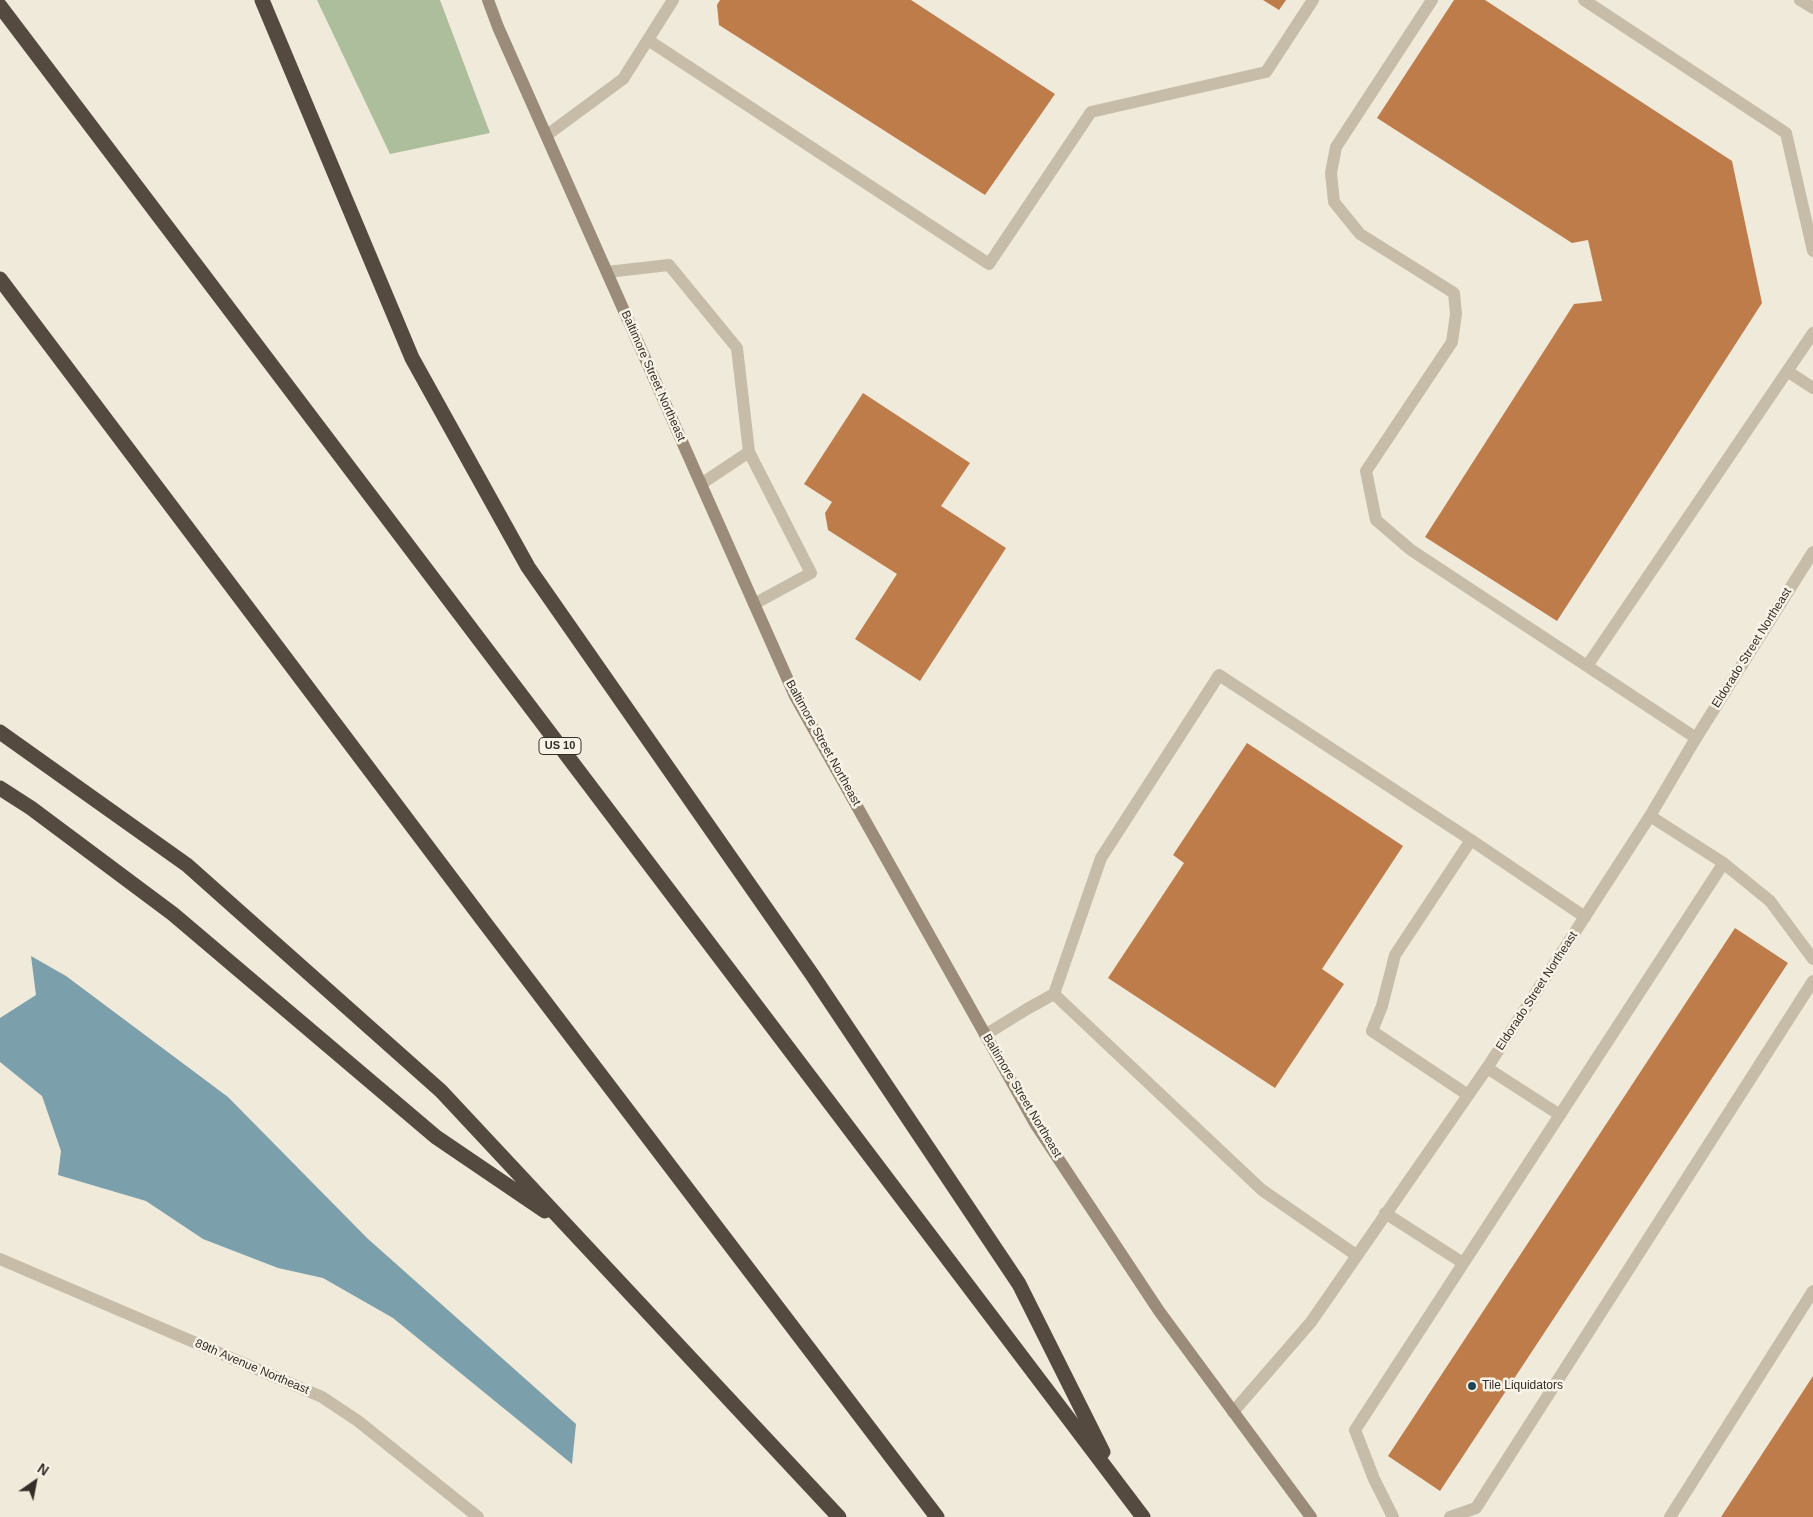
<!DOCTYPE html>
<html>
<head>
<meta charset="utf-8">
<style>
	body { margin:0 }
	#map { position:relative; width:1813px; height:1517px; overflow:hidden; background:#f0eadb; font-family:Arial,sans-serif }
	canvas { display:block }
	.north { position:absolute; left:10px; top:1457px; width:50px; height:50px; -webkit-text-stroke:4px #f8f3e7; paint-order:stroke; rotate:33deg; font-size:14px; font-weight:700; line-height:20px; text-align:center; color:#342e28 }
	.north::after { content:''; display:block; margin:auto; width:18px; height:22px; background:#342e28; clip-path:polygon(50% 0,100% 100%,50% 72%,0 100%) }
</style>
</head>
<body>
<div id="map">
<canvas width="1813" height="1517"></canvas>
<div class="north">N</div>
</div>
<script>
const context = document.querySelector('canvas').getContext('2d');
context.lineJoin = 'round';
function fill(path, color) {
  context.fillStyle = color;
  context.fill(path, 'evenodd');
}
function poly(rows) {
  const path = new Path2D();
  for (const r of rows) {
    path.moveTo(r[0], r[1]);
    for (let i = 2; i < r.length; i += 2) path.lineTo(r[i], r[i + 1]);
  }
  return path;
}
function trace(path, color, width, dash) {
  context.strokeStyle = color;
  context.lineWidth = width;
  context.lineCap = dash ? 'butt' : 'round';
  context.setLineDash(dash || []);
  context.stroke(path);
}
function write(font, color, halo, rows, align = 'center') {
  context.font = font + ' Arial,sans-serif';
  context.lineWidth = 5;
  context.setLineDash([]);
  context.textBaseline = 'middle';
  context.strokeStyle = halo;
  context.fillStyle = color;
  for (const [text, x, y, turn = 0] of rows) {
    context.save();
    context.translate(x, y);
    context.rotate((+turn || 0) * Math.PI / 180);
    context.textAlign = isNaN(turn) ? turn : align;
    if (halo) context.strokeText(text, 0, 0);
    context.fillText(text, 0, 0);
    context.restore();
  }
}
const green = poly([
	[317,0,440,0,490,133,390,154]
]);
const water = poly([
	[31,956,66,976,228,1097,367,1238,576,1424,572,1464,393,1318,323,1278,278,1268,203,1239,146,1201,58,1175,61,1151,42,1096,0,1062,0,1018,36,995]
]);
const building = poly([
	[720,0,911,0,1055,94,985,195,719,25,717,5],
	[1263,0,1286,0,1279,10],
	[1454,0,1485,0,1732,161,1762,303,1557,621,1425,537,1574,304,1602,301,1588,240,1572,243,1377,118],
	[863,393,970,463,941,506,1006,548,920,681,855,639,897,574,828,530,825,513,832,502,804,484],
	[1247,743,1403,846,1322,969,1344,984,1275,1088,1108,978,1184,863,1173,855],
	[1735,928,1788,963,1440,1491,1388,1456],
	[1813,1376,1813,1517,1721,1517]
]);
const lane = poly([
	[1432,0,1336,147,1331,173,1334,202,1360,234,1454,293,1456,314,1452,342,1366,471,1376,520,1411,550,1587,666],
	[1584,0,1786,133,1813,251],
	[648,40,989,264,1091,112,1266,72,1313,0],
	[547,135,623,79,673,0],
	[607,272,669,265,737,348,749,452],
	[1787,371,1813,388],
	[701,484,749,452,811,573,754,604],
	[1696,738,1587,666,1813,333],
	[1650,816,1722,862,1770,901,1813,959],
	[1054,994,1101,858,1219,675,1471,840],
	[985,1035,1027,1009,1054,994,1262,1190,1356,1255],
	[1487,1068,1560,1115],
	[1468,1095,1372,1031,1382,1006,1395,955,1471,840,1585,917],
	[1385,1213,1463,1263],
	[1393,1517,1374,1479,1355,1430,1723,864],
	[1450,1517,1476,1508,1813,981],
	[1670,1517,1813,1291]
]);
const street = poly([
	[1800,0,1813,8],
	[0,1259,322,1397,358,1421,478,1517],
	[1233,1412,1311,1322,1487,1068,1650,816,1696,738,1813,552]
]);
const secondary = poly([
	[488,0,498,27,795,696,1036,1125,1159,1311,1311,1517]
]);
const highway = poly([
	[262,0,412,358,528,567,811,973,1019,1284,1103,1452],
	[0,6,1143,1517],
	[0,279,482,919,937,1517],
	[0,732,187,865,441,1091,839,1517],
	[0,788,31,808,173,914,436,1137,545,1211]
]);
const markers = [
	[1472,1386,5,"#204653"]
];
const shields = [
	[560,746,42]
];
const shieldNames = [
	["US 10",560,746]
];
const streetNames = [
	["Baltimore Street Northeast",653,376,66],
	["Eldorado Street Northeast",1752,648,-58],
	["Baltimore Street Northeast",823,743,61],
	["Eldorado Street Northeast",1537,991,-57],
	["Baltimore Street Northeast",1022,1096,59],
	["89th Avenue Northeast",252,1367,23]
];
const poiNames = [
	["Tile Liquidators",1482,1386]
];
fill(green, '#acbe9c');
fill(water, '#7ca0ab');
fill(building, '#be7c4b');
trace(lane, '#c7bca8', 12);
trace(street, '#c7bca8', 12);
trace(secondary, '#9b8c79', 12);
trace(highway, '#554a3f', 15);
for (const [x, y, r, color] of markers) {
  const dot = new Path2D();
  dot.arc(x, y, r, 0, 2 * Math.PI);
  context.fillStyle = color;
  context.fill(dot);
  trace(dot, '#f8f3e7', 2);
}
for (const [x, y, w] of shields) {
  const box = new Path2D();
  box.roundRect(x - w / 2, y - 8.5, w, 17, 4);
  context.fillStyle = '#f8f3e7';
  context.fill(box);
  trace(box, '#342e28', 1);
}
write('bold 11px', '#342e28', null, shieldNames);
write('12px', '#342e28', '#f8f3e7', streetNames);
write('12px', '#342e28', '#f8f3e7', poiNames, 'left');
</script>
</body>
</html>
